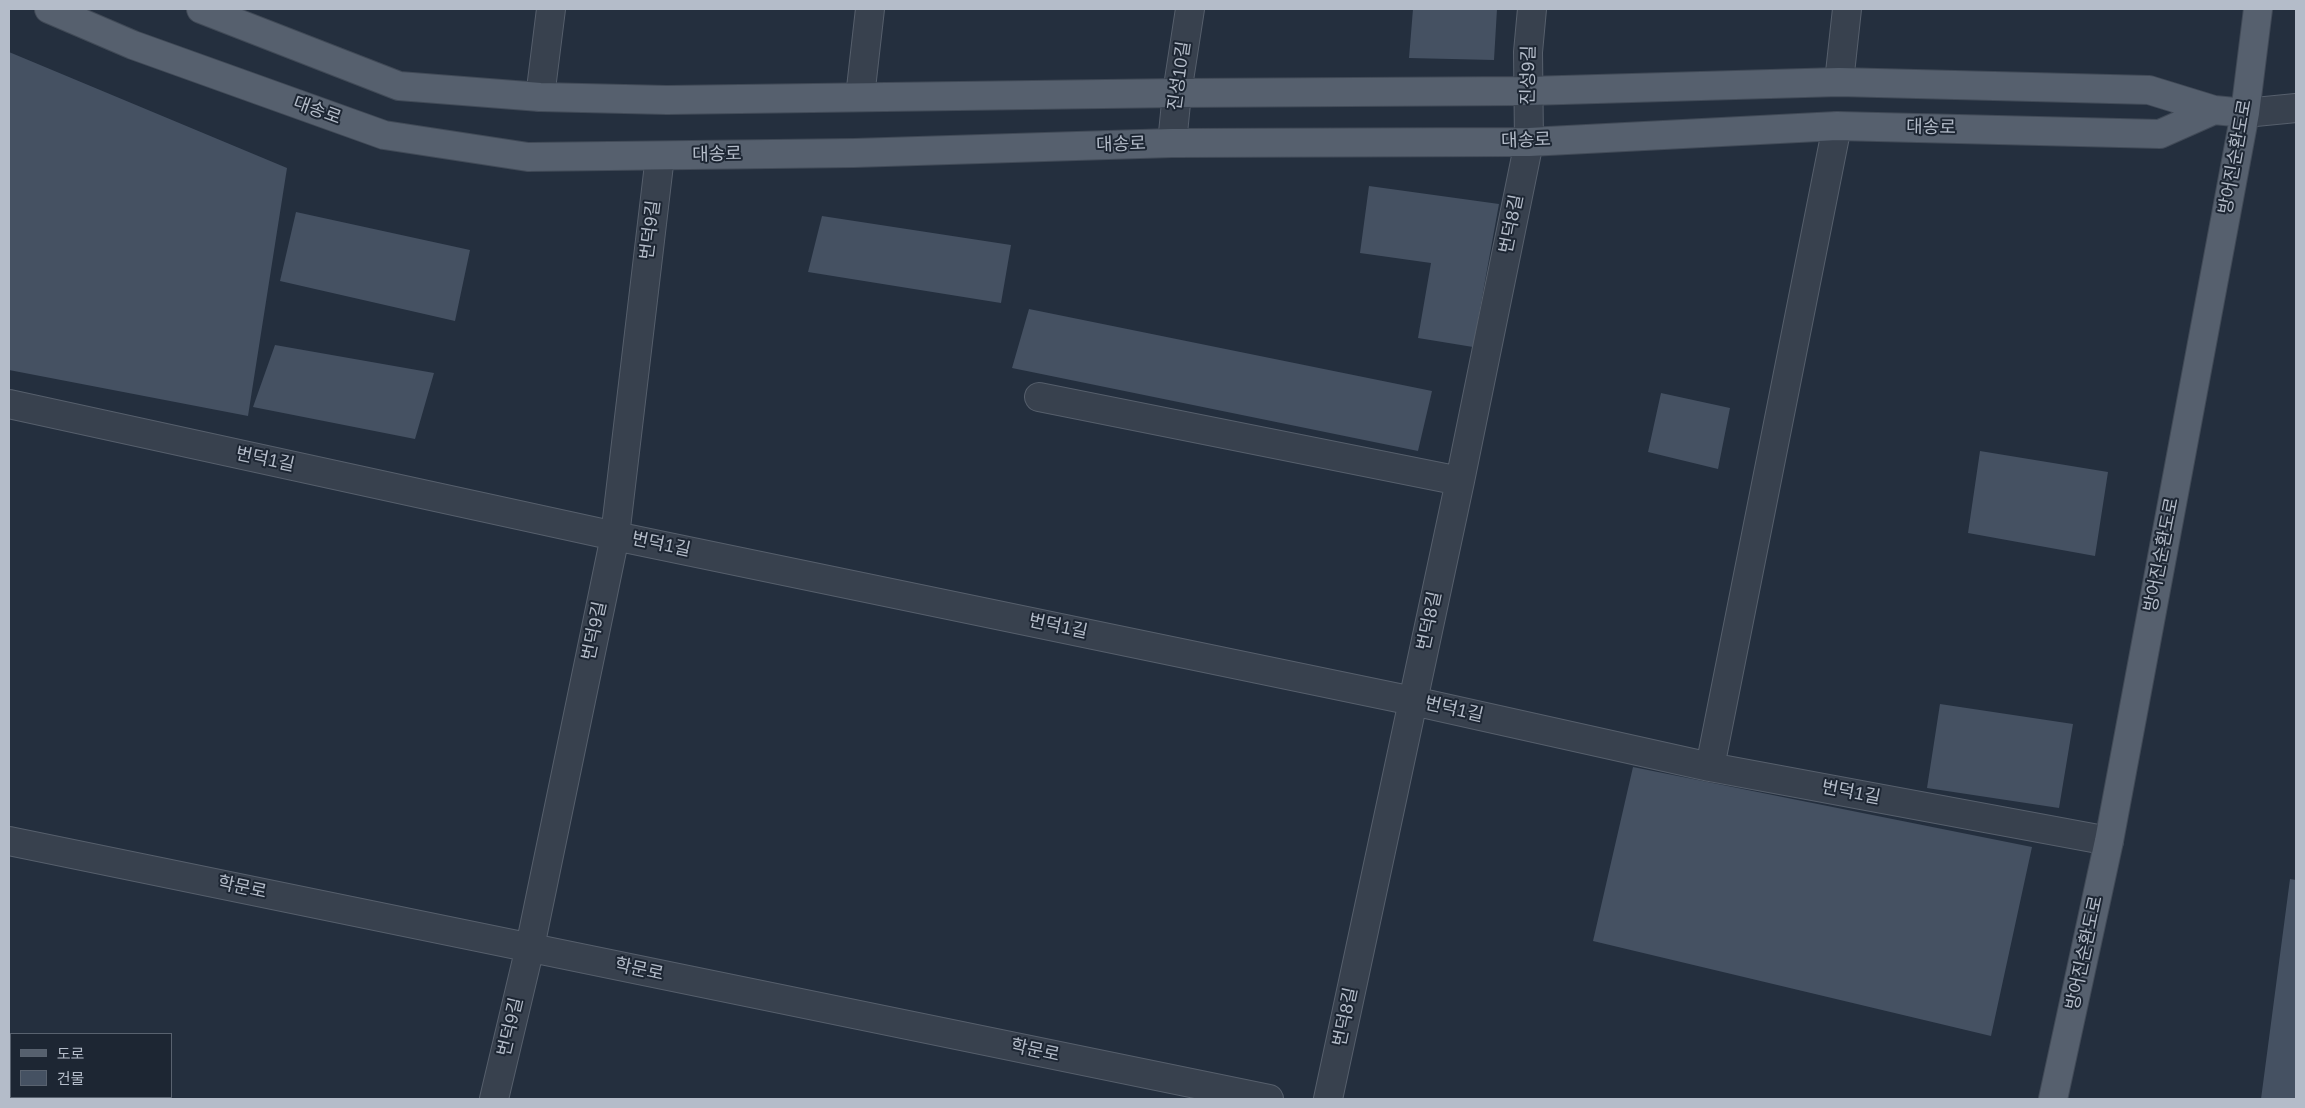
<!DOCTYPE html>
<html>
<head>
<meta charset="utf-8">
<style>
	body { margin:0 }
	#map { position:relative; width:2305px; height:1108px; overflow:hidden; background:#242f3e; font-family:Helvetica,"Noto Sans KR",sans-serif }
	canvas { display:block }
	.frame { position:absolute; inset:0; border:10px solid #b4bcc9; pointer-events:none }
	.legend { position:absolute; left:10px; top:1033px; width:162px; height:65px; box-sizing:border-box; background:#1d2633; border:1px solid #59626f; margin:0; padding:6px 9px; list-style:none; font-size:15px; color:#b4bcc9 }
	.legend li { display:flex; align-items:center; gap:10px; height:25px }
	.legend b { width:25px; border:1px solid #59626f }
</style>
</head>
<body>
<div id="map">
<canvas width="2305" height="1108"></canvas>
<div class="frame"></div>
<ul class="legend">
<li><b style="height:6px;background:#56606e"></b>도로</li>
<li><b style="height:14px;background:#455162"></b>건물</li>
</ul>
</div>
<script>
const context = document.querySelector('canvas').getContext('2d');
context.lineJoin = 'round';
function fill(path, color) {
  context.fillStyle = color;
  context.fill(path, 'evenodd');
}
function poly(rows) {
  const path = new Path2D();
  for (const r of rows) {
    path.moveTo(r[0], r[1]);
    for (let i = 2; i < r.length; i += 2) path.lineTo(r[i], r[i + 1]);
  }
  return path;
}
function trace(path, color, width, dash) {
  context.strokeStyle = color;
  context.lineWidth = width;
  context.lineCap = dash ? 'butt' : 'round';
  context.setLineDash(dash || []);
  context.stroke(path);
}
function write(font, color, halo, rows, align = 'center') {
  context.font = font + ' Helvetica,"Noto Sans KR",sans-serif';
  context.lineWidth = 4;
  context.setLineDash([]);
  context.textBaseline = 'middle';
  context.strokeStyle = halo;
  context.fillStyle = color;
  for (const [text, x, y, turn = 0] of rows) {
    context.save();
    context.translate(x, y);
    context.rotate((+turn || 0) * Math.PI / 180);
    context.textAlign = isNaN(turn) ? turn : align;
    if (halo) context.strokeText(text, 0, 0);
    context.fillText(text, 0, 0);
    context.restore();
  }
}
const building = poly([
	[1413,9,1497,9,1494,60,1409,58],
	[9,52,287,168,248,416,9,370],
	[1369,186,1499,204,1473,347,1418,338,1431,263,1360,253],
	[296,212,470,250,455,321,280,281],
	[822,216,1011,245,1001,303,808,272],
	[1029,309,1432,391,1418,451,1012,368],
	[275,345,434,373,415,439,253,407],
	[1661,393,1730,408,1718,469,1648,452],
	[1980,451,2108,472,2095,556,1968,533],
	[1940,704,2073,724,2059,808,1927,788],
	[1633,767,2032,847,1991,1036,1593,941],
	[2290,879,2296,880,2296,1099,2261,1099]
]);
const minor = poly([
	[1839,82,1847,9],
	[540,97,551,9],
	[860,97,870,9],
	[2245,113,2296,108],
	[1172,143,1177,93,1190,9],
	[1039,397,1460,481],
	[9,404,615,536,1413,701,1710,767,2109,841],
	[1710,767,1837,126],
	[9,841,1269,1099],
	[494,1099,530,947,615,536,660,156],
	[1328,1099,1460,481,1529,142,1528,52,1532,9]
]);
const major = poly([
	[49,9,133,45,384,135,528,157,854,153,1172,143,1529,142,1837,126,2160,134,2214,110],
	[201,9,399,86,540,97,667,100,1177,93,1528,91,1839,82,2149,90,2214,110,2245,113],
	[2053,1099,2109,841,2245,113,2258,9]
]);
const streetNames = [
	["진성9길",1529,75,-89],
	["진성10길",1180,76,-82],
	["대송로",317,111,20],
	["대송로",1931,128,1],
	["대송로",1526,141,-2],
	["대송로",1121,145,-2],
	["대송로",717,155,-1],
	["방어진순환도로",2236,157,-80],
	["번덕8길",1512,224,-79],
	["번덕9길",651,230,-83],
	["번덕1길",265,460,12],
	["번덕1길",661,545,12],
	["방어진순환도로",2162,555,-79],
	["번덕8길",1430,621,-78],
	["번덕1길",1058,627,12],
	["번덕9길",595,631,-78],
	["번덕1길",1454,710,13],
	["번덕1길",1851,793,11],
	["학문로",242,888,12],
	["방어진순환도로",2085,953,-78],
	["학문로",639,970,12],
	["번덕8길",1346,1017,-78],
	["번덕9길",511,1027,-77],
	["학문로",1035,1051,12]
];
fill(building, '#455162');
trace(minor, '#565f6c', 30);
trace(major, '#414a57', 30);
trace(minor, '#38414e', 28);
trace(major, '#56606e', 28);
write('18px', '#b4bcc9', '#1d2633', streetNames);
</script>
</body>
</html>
